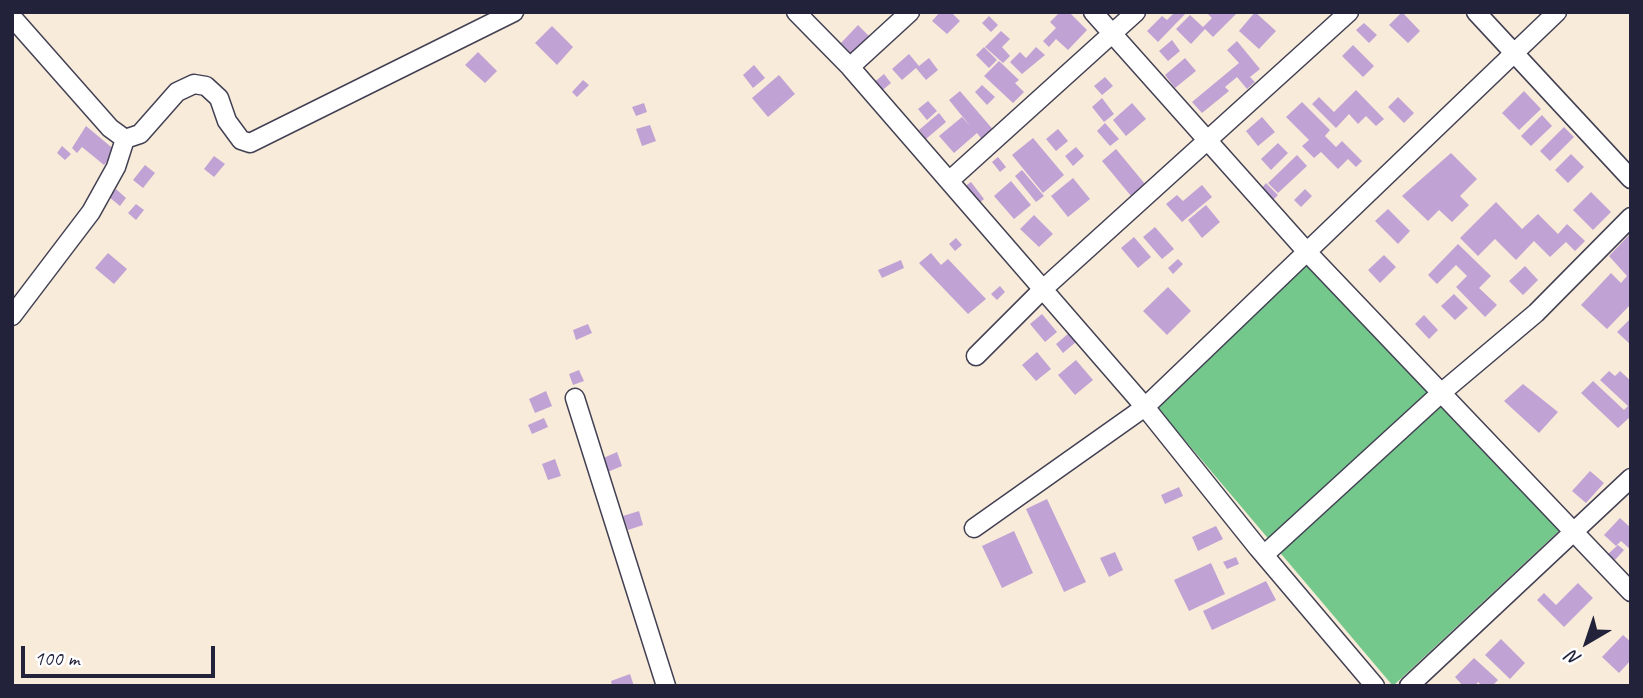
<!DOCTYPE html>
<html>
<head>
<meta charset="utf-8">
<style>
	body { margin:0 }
	#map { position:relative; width:1643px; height:698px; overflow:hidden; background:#f8ebd9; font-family:Caveat,sans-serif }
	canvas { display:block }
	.frame { position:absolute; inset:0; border:14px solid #22223b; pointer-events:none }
	.north { position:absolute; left:1552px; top:607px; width:70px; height:70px; -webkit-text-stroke:5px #fff; paint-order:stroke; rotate:219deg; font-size:19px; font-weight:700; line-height:28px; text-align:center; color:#22223b }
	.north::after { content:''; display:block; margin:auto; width:24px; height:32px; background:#22223b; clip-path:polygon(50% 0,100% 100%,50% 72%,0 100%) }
	.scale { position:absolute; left:21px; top:646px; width:194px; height:32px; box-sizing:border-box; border:4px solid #22223b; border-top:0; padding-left:9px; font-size:21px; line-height:24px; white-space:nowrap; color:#22223b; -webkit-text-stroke:5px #fff; paint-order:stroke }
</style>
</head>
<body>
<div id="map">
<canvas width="1643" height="698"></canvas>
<div class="frame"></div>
<div class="north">N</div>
<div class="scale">100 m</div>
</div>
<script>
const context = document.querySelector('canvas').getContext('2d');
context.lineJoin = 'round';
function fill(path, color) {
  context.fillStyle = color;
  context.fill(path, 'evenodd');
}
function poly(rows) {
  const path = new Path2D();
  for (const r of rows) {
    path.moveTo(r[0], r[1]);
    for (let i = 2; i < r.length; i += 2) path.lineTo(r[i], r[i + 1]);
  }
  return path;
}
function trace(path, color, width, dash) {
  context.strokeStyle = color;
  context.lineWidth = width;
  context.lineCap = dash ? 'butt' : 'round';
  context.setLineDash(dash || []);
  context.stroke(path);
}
const green = poly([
	[1308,263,1562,528,1393,686,1156,406]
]);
const building = poly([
	[940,12,951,12,960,21,947,34,932,21],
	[1060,12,1070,13,1087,30,1068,50,1056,39,1049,47,1043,41,1056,28,1050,22],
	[1175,12,1187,12,1158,42,1147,31,1162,16,1167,20],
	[1206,12,1238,12,1213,37,1205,29,1191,44,1176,29,1190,15,1203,27,1212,18],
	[1255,12,1276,31,1259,49,1239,31],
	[1402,12,1420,31,1408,43,1389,25],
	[989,16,998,25,991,32,982,23],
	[1364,23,1377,35,1369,43,1356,30],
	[858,25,871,38,854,56,841,43],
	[552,26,573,47,557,65,535,43],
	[1001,31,1010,39,1002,47,1010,56,1003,63,985,47],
	[1172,40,1180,51,1168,61,1159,51],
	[1237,41,1260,69,1250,77,1255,82,1247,89,1237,77,1225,87,1229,91,1202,113,1192,102,1239,63,1227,50],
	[1353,45,1374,66,1363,77,1342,56],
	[984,47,997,60,989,68,976,55],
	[1036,47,1045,55,1022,74,1010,62,1020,52,1026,58],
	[478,52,497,71,485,83,465,65],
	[909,54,919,66,929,58,938,70,926,80,916,68,902,80,892,69],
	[1185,58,1196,71,1175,88,1165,75],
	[999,61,1019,80,1015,83,1024,92,1013,103,984,76],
	[754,65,765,78,753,88,743,75],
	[884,74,891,83,879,93,872,84],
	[779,75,795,94,768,117,752,98],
	[1105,77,1113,86,1102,95,1094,86],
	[583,80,589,85,577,97,572,92],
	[982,85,995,97,987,105,975,92],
	[1356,90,1384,119,1376,126,1366,116,1358,124,1349,114,1336,128,1312,104,1319,97,1334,112],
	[960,91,996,133,984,142,977,133,954,153,939,136,962,117,971,127,949,100],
	[1524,91,1541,109,1519,130,1502,113],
	[1398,97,1414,113,1404,123,1388,107],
	[1102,98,1114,114,1104,122,1092,107],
	[928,101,937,111,927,120,918,109],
	[1302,102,1330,130,1325,136,1336,147,1342,141,1362,161,1356,167,1348,159,1338,169,1321,152,1314,158,1302,146,1309,140,1286,117],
	[644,103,647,112,636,116,632,107],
	[1132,103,1146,119,1126,136,1113,120],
	[939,113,946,122,926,139,919,130],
	[1542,115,1552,126,1531,146,1521,136],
	[1262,117,1275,132,1258,146,1246,131],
	[1105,123,1119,139,1110,146,1097,131],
	[650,125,656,141,642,146,636,129],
	[86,126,116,151,104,165,82,147,77,153,72,148],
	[1564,127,1574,137,1550,161,1540,151],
	[1058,129,1068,141,1056,151,1046,139],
	[1033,138,1064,175,1043,193,1012,155],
	[1278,143,1288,153,1271,170,1261,159],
	[62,146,71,154,65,160,57,153],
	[1076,147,1084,156,1073,166,1065,156],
	[1116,149,1145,184,1131,196,1102,161],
	[1451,153,1477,179,1460,196,1469,205,1452,222,1439,210,1428,221,1402,196],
	[1571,154,1584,167,1568,183,1555,170],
	[1297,155,1307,166,1278,193,1268,183],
	[214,156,225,164,214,177,204,169],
	[998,157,1006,167,1000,172,992,162],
	[145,165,155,173,143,188,133,180],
	[1022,170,1044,196,1036,202,1015,176],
	[1073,178,1090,199,1068,217,1051,196],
	[1011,181,1031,205,1014,219,994,196],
	[971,182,984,199,978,204,964,187],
	[1266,183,1278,195,1273,200,1262,188],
	[1202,185,1212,197,1182,222,1166,204,1177,195,1183,201],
	[116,189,126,198,120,206,109,197],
	[1305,189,1312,196,1301,207,1294,200],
	[1591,192,1611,212,1593,230,1573,210],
	[1496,202,1522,229,1538,214,1558,234,1567,224,1585,241,1575,251,1566,242,1550,257,1534,241,1516,260,1495,239,1478,256,1460,238],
	[136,204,144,210,136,220,128,213],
	[1206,205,1220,222,1202,238,1188,220],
	[1388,209,1410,231,1398,244,1375,221],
	[1034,215,1053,234,1039,247,1020,229],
	[1155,227,1174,249,1162,259,1143,237],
	[1631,233,1631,304,1607,329,1581,305,1611,273,1621,283,1627,276,1609,256],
	[1134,237,1151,257,1138,268,1121,248],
	[956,238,962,245,955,251,949,244],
	[1458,244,1491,276,1479,288,1497,305,1485,317,1456,287,1467,276,1456,265,1437,284,1428,275],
	[108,253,127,269,114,284,95,268],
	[931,253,941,265,948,259,986,299,968,314,919,263],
	[1384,255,1396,267,1380,283,1368,270],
	[1178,259,1183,264,1173,274,1168,268],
	[901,260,904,268,882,278,878,270],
	[1525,266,1538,280,1523,295,1509,281],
	[1000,286,1005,292,997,300,991,294],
	[1168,287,1191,311,1167,335,1143,311],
	[1454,294,1468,308,1455,320,1441,306],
	[1042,314,1057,332,1045,342,1030,324],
	[1424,315,1438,330,1429,339,1415,324],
	[1631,318,1631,345,1617,332],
	[588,324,592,333,576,340,573,330],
	[1069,333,1076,342,1063,353,1056,344],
	[1037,352,1051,369,1036,381,1022,365],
	[1076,360,1093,380,1075,395,1058,375],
	[579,370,584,381,573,385,569,374],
	[1609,371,1615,376,1620,371,1631,381,1631,416,1618,428,1581,393,1593,381,1624,410,1628,406,1600,380],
	[1523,384,1558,412,1539,433,1504,401],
	[546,391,552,406,535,413,529,399],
	[544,418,548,427,532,434,528,425],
	[617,452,622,466,605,473,599,460],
	[555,459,561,476,548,480,542,464],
	[1590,471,1604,483,1586,503,1572,491],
	[1179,487,1183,496,1165,504,1161,495],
	[1047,499,1086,582,1064,592,1026,509],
	[639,511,643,525,628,530,623,516],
	[1620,518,1631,528,1631,550,1621,541,1616,546,1604,535],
	[1216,526,1223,539,1198,551,1192,537],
	[1014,531,1033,573,1002,588,982,546],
	[1618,545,1624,550,1615,560,1608,554],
	[1115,552,1123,570,1109,577,1100,558],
	[1236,557,1239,564,1227,569,1223,562],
	[1211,563,1225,594,1189,611,1174,580],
	[1266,581,1276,600,1212,630,1203,611],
	[1578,583,1593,598,1564,627,1537,600,1544,593,1556,605],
	[1623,635,1631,642,1631,660,1619,673,1602,657],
	[1501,639,1525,663,1510,679,1485,655],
	[1474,658,1498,680,1492,686,1482,686,1478,682,1475,686,1463,686,1455,677],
	[630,674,634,686,612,686,611,681]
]);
const minor = poly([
	[796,12,850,67,1145,407,1258,548,1375,686],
	[1093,12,1307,252,1631,592],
	[1476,12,1631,179],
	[12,17,110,128,125,139,140,134,177,92,194,84,206,86,219,98,227,121,241,140,250,143,514,12],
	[850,67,910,12],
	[949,181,1136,12],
	[12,316,91,212,116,167,125,139],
	[976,356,1042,290,1349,12],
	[575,398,666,686],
	[974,528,1145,407,1557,12],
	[1264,555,1441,393,1536,313,1631,217],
	[1409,686,1631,478]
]);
fill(green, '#74c88c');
fill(building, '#c1a2d4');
trace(minor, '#424053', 21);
trace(minor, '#fff', 18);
</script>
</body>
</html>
